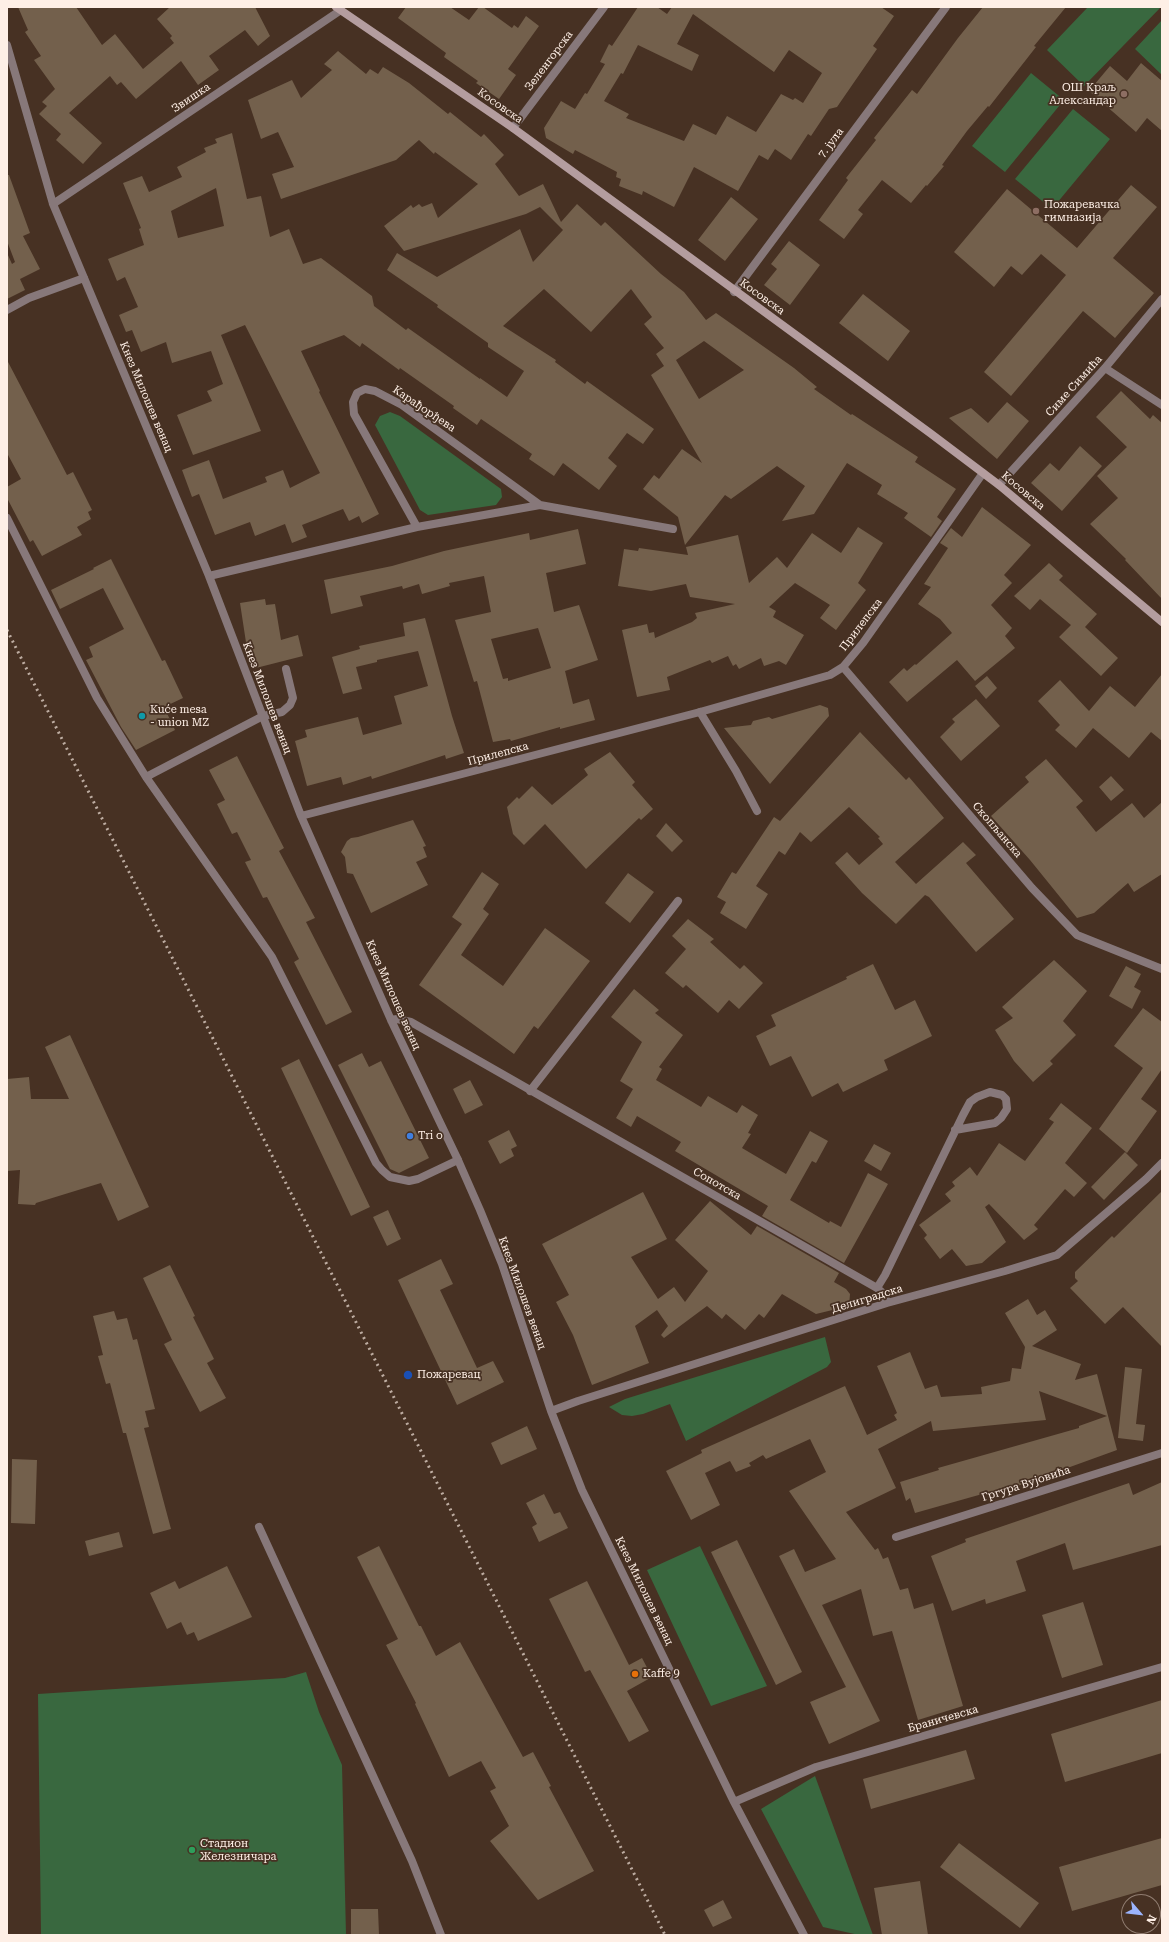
<!DOCTYPE html>
<html>
<head>
<meta charset="utf-8">
<style>
	body { margin:0 }
	#map { position:relative; width:1169px; height:1942px; overflow:hidden; background:#473123; font-family:"Roboto Serif",serif }
	canvas { display:block }
	.frame { position:absolute; inset:0; border:8px solid #feefe6; pointer-events:none }
	.north { position:absolute; left:1121px; top:1894px; width:40px; height:40px; box-sizing:border-box; background:#473123; border:1px solid #907d71; border-radius:50%; rotate:118deg; font-size:11px; font-weight:700; line-height:16px; text-align:center; color:#feefe6 }
	.north::after { content:''; display:block; margin:auto; width:14px; height:18px; background:#9bb4fd; clip-path:polygon(50% 0,100% 100%,50% 72%,0 100%) }
</style>
</head>
<body>
<div id="map">
<canvas width="1169" height="1942"></canvas>
<div class="frame"></div>
<div class="north">N</div>
</div>
<script>
const context = document.querySelector('canvas').getContext('2d');
context.lineJoin = 'round';
function fill(path, color) {
  context.fillStyle = color;
  context.fill(path, 'evenodd');
}
function poly(rows) {
  const path = new Path2D();
  for (const r of rows) {
    path.moveTo(r[0], r[1]);
    for (let i = 2; i < r.length; i += 2) path.lineTo(r[i], r[i + 1]);
  }
  return path;
}
function trace(path, color, width, dash) {
  context.strokeStyle = color;
  context.lineWidth = width;
  context.lineCap = dash ? 'butt' : 'round';
  context.setLineDash(dash || []);
  context.stroke(path);
}
function write(font, color, halo, rows, align = 'center') {
  context.font = font + ' "Roboto Serif",serif';
  context.lineWidth = 3.5;
  context.setLineDash([]);
  context.textBaseline = 'middle';
  context.strokeStyle = halo;
  context.fillStyle = color;
  for (const [text, x, y, turn = 0] of rows) {
    context.save();
    context.translate(x, y);
    context.rotate((+turn || 0) * Math.PI / 180);
    context.textAlign = isNaN(turn) ? turn : align;
    if (halo) context.strokeText(text, 0, 0);
    context.fillText(text, 0, 0);
    context.restore();
  }
}
const green = poly([
	[1088,7,1161,7,1084,86,1047,50],
	[1162,20,1162,75,1135,49],
	[1031,73,1064,100,1005,172,972,146],
	[1073,109,1110,139,1052,209,1015,179],
	[390,412,400,416,501,489,502,497,496,505,428,515,420,510,375,425,380,416],
	[825,1337,831,1362,827,1367,686,1441,670,1404,643,1414,632,1416,622,1415,609,1407,625,1399],
	[700,1546,767,1686,711,1706,647,1570],
	[306,1672,319,1712,342,1765,346,1935,41,1935,38,1694,285,1678],
	[815,1776,873,1935,859,1935,823,1927,761,1809]
]);
const building = poly([
	[18,7,76,7,102,45,115,34,143,69,174,43,170,38,172,36,157,19,170,7,255,7,270,36,258,46,245,30,209,56,219,70,198,85,181,61,136,99,121,82,117,85,110,76,69,113,102,143,83,164,56,140,61,134,39,114,47,106,42,102,55,89,34,60,41,56,25,32,28,30],
	[406,7,450,7,469,20,479,7,483,7,512,28,514,25,518,28,526,16,539,26,508,69,516,75,499,99,476,83,478,81,444,57,446,53,398,18],
	[638,7,657,7,667,14,672,7,881,7,894,16,873,46,877,49,837,107,829,109,811,136,808,134,791,160,775,149,768,160,759,155,738,191,694,167,674,207,643,191,642,195,619,186,621,179,616,177,617,172,575,150,573,154,546,138,544,128,561,101,575,109,585,93,587,94,605,64,600,62,609,44,612,46],
	[693,14,774,72,789,50,822,73,803,103,795,98,793,100,781,94,756,132,727,116,716,135,693,124,684,141,626,118,629,114,604,101,621,73,623,74,638,45,692,71,699,55,677,44],
	[983,7,1066,7,1034,46,1036,47,989,107,988,106,967,131,942,165,944,166,927,186,926,185,911,203,882,180,858,210,863,214,844,239,819,220,848,180,846,178,876,140,874,138,912,90,917,94,958,38],
	[338,51,366,74,370,69,378,74,383,67,409,83,448,114,450,112,481,137,484,134,504,155,495,164,519,196,543,184,561,222,577,204,601,226,605,222,661,274,684,292,706,320,716,313,794,368,817,387,814,389,851,415,852,414,918,457,915,462,956,489,937,517,942,521,931,537,904,518,908,513,877,494,882,485,847,463,814,514,782,521,805,486,777,466,731,499,725,495,685,545,678,517,643,489,654,475,659,479,682,449,702,463,651,375,664,366,656,354,664,348,644,324,652,317,631,289,591,332,544,289,503,326,556,360,555,362,585,384,587,381,654,429,643,444,627,433,608,458,617,466,599,490,563,463,554,476,529,459,532,454,481,419,477,425,453,408,454,406,400,368,399,370,362,343,360,347,344,335,301,351,320,391,319,392,379,514,362,523,359,516,349,521,343,509,302,525,307,537,292,543,285,524,255,536,250,522,215,535,199,494,192,497,182,470,209,460,223,499,267,482,265,477,283,470,290,488,320,473,245,325,221,335,261,431,193,455,177,415,212,401,207,391,223,384,211,351,172,363,166,342,141,352,132,330,126,332,119,315,138,307,125,277,117,281,108,259,144,245,139,229,141,228,123,183,142,176,149,192,182,177,177,167,206,152,204,148,217,143,215,139,232,133,247,199,261,196,270,237,289,229,303,264,321,258,372,296,374,306,406,330,408,328,480,379,480,378,507,397,524,371,488,347,488,343,437,307,438,305,387,270,397,253,437,277,520,229,533,262,563,230,540,207,526,214,404,251,384,226,411,205,413,208,419,204,422,207,432,203,438,218,478,184,435,152,434,154,419,140,396,160,281,199,272,174,294,167,278,132,261,139,248,100,292,80,301,98,332,70,324,64],
	[216,188,224,226,178,238,171,211],
	[704,341,744,370,699,399,676,360],
	[1141,63,1162,81,1162,131,1147,118,1136,132,1089,91,1110,66,1127,81],
	[7,175,9,175,30,233,23,236,40,269,20,279,25,290,7,299,7,253,12,264,15,262,7,241],
	[1131,185,1157,207,1113,258,1154,293,1115,338,1083,311,1011,396,984,372,1066,275,1041,254,1022,275,1011,266,994,287,954,252,1007,189,1077,248],
	[731,197,758,219,725,261,698,240],
	[789,241,820,265,790,305,764,285,777,269,771,264],
	[863,294,910,331,888,361,839,323],
	[7,360,67,475,73,472,92,510,88,512,91,519,77,527,82,535,42,556,33,540,30,542,7,498,7,487,21,479,7,453],
	[1121,391,1150,419,1153,415,1162,423,1162,599,1125,560,1126,559,1090,524,1118,498,1097,476,1127,447,1096,417],
	[1007,402,1029,421,997,459,949,418,971,408,988,423],
	[1080,446,1102,466,1062,511,1031,483,1050,463,1059,471],
	[982,507,1031,545,1004,575,1012,583,991,605,1012,628,1005,636,1015,648,975,681,957,660,907,702,889,682,904,668,907,671,915,664,916,665,952,633,940,619,918,604,931,587,924,584,948,548,940,543,951,528,962,537],
	[858,527,883,543,858,583,866,590,836,630,820,618,830,605,795,583,769,607,776,611,773,617,804,635,786,665,779,661,764,666,761,658,739,669,736,664,733,666,728,656,712,663,710,660,667,677,670,690,637,697,622,630,647,624,649,633,654,632,655,638,692,622,697,618,695,613,735,604,690,597,686,584,651,591,618,586,624,549,638,551,639,548,688,555,686,547,738,535,749,583,777,557,787,568,812,533,841,553],
	[578,529,586,564,546,573,554,612,579,605,598,660,565,671,573,704,589,699,595,720,560,729,560,727,511,741,510,739,493,742,477,681,474,682,455,620,491,612,484,576,449,583,450,586,422,594,419,584,403,589,402,586,360,596,363,606,331,614,324,580,392,566,444,551,529,533,530,540],
	[538,628,551,668,508,681,508,678,503,679,491,639],
	[111,559,162,661,165,660,183,698,164,707,175,730,136,750,121,727,86,660,93,657,89,647,124,629,103,588,60,609,51,590,94,569,93,568],
	[1049,563,1063,576,1059,580,1097,614,1085,627,1118,658,1101,676,1059,637,1071,625,1040,599,1030,610,1014,596],
	[265,599,266,605,275,604,281,640,298,635,303,656,252,669,247,649,240,603],
	[425,618,452,716,464,753,446,759,445,755,372,779,371,776,343,785,341,777,307,786,295,741,307,737,305,730,358,717,363,735,402,724,394,696,428,686,418,651,377,660,377,662,356,667,362,689,343,694,332,657,360,649,359,646,405,636,403,623],
	[1162,674,1162,741,1151,732,1129,758,1093,728,1076,748,1055,730,1060,725,1038,701,1060,680,1089,711,1110,686,1135,707],
	[987,676,997,688,986,699,975,686],
	[976,699,1000,726,961,761,940,737,955,722,952,719],
	[820,705,828,708,829,716,770,784,724,728,751,725,753,721,769,717,772,719],
	[860,732,906,780,909,777,944,818,895,862,916,884,963,842,976,855,966,863,1014,919,976,952,929,897,925,895,896,924,862,893,835,863,847,852,859,865,883,844,878,838,880,837,849,807,811,842,800,832,785,855,779,851,756,886,768,894,746,929,720,913,726,902,717,897,732,872,736,874,774,817,780,821],
	[610,752,635,782,632,785,653,809,641,820,639,818,586,869,545,824,524,845,513,834,507,807,517,797,519,799,532,786,552,805,588,775,584,769],
	[237,756,284,848,279,851,315,918,306,922,352,1012,326,1025,294,962,299,959,267,897,263,898,245,862,251,860,237,832,232,834,217,804,225,800,209,770],
	[1046,759,1083,801,1076,807,1096,832,1132,803,1144,818,1162,802,1162,874,1134,892,1128,883,1094,913,1077,918,1030,860,991,816,1029,782,1025,777],
	[1111,776,1124,790,1111,801,1099,787],
	[413,820,426,846,423,847,427,857,416,862,428,885,371,913,353,874,347,873,345,857,341,852,347,841,351,838,358,837],
	[666,823,683,841,672,852,656,836],
	[482,872,499,884,483,909,489,914,461,955,503,986,545,928,590,961,538,1029,534,1026,514,1054,419,985,462,924,452,917],
	[628,873,654,892,630,923,605,903],
	[688,919,714,939,710,942,740,969,744,965,763,983,739,1009,729,1000,718,1013,686,985,683,988,665,973,686,949,672,936],
	[1054,960,1087,991,1063,1021,1076,1035,1050,1061,1053,1064,1033,1082,1014,1061,995,1030,1013,1018,1002,1007],
	[873,964,895,1010,915,1000,932,1036,884,1060,888,1070,843,1092,838,1083,812,1097,791,1056,770,1066,756,1036,776,1026,771,1015,847,979,846,977],
	[1126,966,1141,974,1134,987,1141,991,1132,1009,1109,996],
	[634,989,659,1010,655,1013,683,1035,659,1067,662,1069,656,1080,701,1107,708,1096,737,1113,742,1105,758,1115,748,1133,751,1134,742,1148,786,1174,810,1131,828,1141,816,1163,812,1161,790,1200,829,1223,830,1221,841,1227,868,1173,888,1184,844,1263,762,1216,768,1206,675,1151,681,1142,637,1116,631,1127,616,1118,633,1089,620,1081,642,1042,611,1017],
	[1143,1008,1162,1022,1162,1069,1141,1099,1157,1111,1127,1153,1099,1129,1143,1068,1114,1046],
	[70,1035,149,1207,118,1221,101,1183,36,1203,35,1205,18,1204,20,1170,7,1171,7,1079,29,1077,31,1099,69,1099,45,1047],
	[362,1053,369,1067,381,1061,429,1158,399,1173,390,1169,338,1065],
	[299,1059,370,1207,351,1216,281,1068],
	[470,1080,483,1105,465,1114,453,1089],
	[1061,1103,1092,1128,1065,1163,1087,1183,1074,1197,1065,1189,1034,1225,1038,1229,1024,1240,989,1204,985,1207,1006,1242,982,1263,966,1266,952,1249,940,1259,924,1238,927,1235,919,1225,951,1201,945,1194,955,1186,952,1182,970,1167,977,1176,999,1143,1025,1161,1054,1122,1049,1119],
	[509,1130,517,1146,511,1149,514,1156,500,1164,488,1141],
	[874,1144,891,1153,881,1171,864,1161],
	[1125,1152,1138,1165,1104,1200,1091,1187],
	[1162,1191,1162,1347,1123,1307,1105,1324,1070,1288,1078,1281,1075,1278,1075,1272,1112,1236,1114,1238],
	[643,1192,667,1239,631,1257,658,1299,674,1287,685,1302,708,1271,675,1240,710,1201,751,1235,757,1226,839,1273,834,1282,846,1289,850,1294,849,1306,816,1314,782,1294,764,1318,759,1314,745,1330,726,1314,722,1319,707,1306,664,1338,661,1335,668,1326,657,1310,635,1326,649,1363,592,1385,573,1335,556,1302,569,1295,542,1244],
	[388,1210,401,1239,387,1246,373,1217],
	[441,1259,453,1284,440,1290,477,1368,493,1361,504,1382,457,1405,398,1280],
	[170,1265,195,1316,193,1317,214,1359,207,1363,226,1398,200,1412,164,1344,172,1340,143,1278],
	[1028,1299,1037,1315,1045,1310,1057,1330,1032,1346,1081,1364,1075,1380,1097,1374,1117,1450,1001,1492,1000,1489,915,1513,910,1498,906,1501,900,1482,939,1470,938,1468,1079,1428,1079,1426,1107,1416,1039,1391,1046,1420,933,1431,931,1421,878,1449,896,1488,846,1512,875,1550,878,1548,883,1559,888,1557,900,1590,908,1588,914,1609,933,1603,963,1706,918,1720,892,1631,873,1636,861,1589,822,1605,880,1721,829,1744,810,1702,846,1687,779,1556,794,1549,805,1572,836,1559,789,1491,826,1472,810,1439,766,1459,763,1455,749,1463,751,1466,736,1472,730,1461,705,1473,720,1505,691,1520,666,1471,702,1453,701,1450,845,1386,867,1435,897,1420,894,1415,897,1413,877,1366,910,1352,925,1389,937,1385,941,1397,982,1394,981,1387,1010,1381,1012,1368,1021,1369,1025,1347,1005,1313],
	[114,1311,117,1320,127,1318,133,1340,137,1339,155,1409,145,1411,149,1427,144,1428,171,1529,153,1534,126,1433,123,1433,110,1383,106,1384,98,1356,103,1355,93,1316],
	[1125,1367,1142,1369,1136,1424,1145,1425,1143,1441,1118,1438],
	[527,1426,537,1449,501,1465,491,1443],
	[12,1459,37,1460,35,1524,11,1523],
	[1162,1482,1162,1545,1073,1570,1065,1543,1016,1561,1026,1591,986,1604,985,1599,952,1611,931,1556,966,1542,965,1539,1129,1483,1133,1495],
	[544,1494,554,1514,560,1512,568,1528,539,1542,532,1527,537,1524,526,1503],
	[119,1532,123,1547,89,1556,85,1541],
	[737,1540,802,1672,776,1685,711,1552],
	[379,1546,419,1626,421,1626,436,1656,460,1642,523,1757,533,1752,551,1786,549,1787,594,1871,538,1900,490,1841,509,1826,490,1791,496,1788,481,1761,449,1777,415,1704,416,1703,386,1645,398,1639,357,1557],
	[227,1566,252,1617,198,1641,194,1632,187,1635,181,1622,167,1629,150,1593,175,1581,179,1589],
	[587,1581,629,1665,642,1658,652,1677,627,1691,649,1731,629,1742,590,1670,585,1672,549,1599],
	[1083,1602,1103,1665,1062,1678,1042,1615],
	[1162,1700,1162,1753,1065,1782,1051,1734],
	[966,1750,975,1779,871,1809,863,1779],
	[1162,1838,1162,1885,1072,1911,1059,1867],
	[959,1843,1039,1903,1020,1928,940,1867],
	[920,1881,928,1935,882,1935,874,1888],
	[723,1900,732,1918,713,1927,704,1910],
	[351,1909,378,1909,379,1935,351,1935]
]);
const service = poly([
	[7,310,29,298,84,278],
	[7,518,97,698,146,777,272,957,376,1163,382,1170,390,1177,409,1181,418,1179,458,1160],
	[700,712,736,771,757,811],
	[146,777,263,716,282,712,290,705,293,698,286,669],
	[259,1527,412,1861,441,1935]
]);
const minor = poly([
	[7,45,53,204,209,576,301,816,391,1020,458,1160,480,1210,502,1264,551,1411,582,1490,734,1802,804,1935],
	[513,128,604,7],
	[53,204,341,10],
	[734,292,946,7],
	[1105,368,1162,405],
	[999,485,1105,368,1162,299],
	[417,527,354,414,353,402,357,393,365,389,375,391,402,405,540,505],
	[209,576,417,527,540,505,673,529],
	[843,667,1032,888,1077,935,1162,969],
	[301,816,700,712,830,675,843,667,863,643,983,473],
	[391,1020,397,1019,411,1022,877,1288,884,1294,887,1303],
	[530,1091,678,901],
	[877,1288,885,1275,963,1115,970,1102,977,1097,990,1092,1002,1095,1006,1099,1007,1109,1001,1118,995,1123,955,1130],
	[551,1411,578,1401,887,1303,1005,1271,1057,1255,1146,1179,1162,1163],
	[896,1537,1162,1453],
	[734,1802,816,1767,1162,1667]
]);
const secondary = poly([
	[336,7,513,128,930,433,999,485,1162,622]
]);
const rail = poly([
	[7,630,665,1935]
]);
const markers = [
	[1124,94,4,"#8d6e63"],
	[1036,211,4,"#8d6e63"],
	[142,716,4,"#0f9aa8"],
	[410,1136,4,"#3f7fe0"],
	[408,1375,5,"#1a4fb4"],
	[635,1674,4,"#e8710a"],
	[192,1850,4,"#2e9e5b"]
];
const streetNames = [
	["Зеленгорска",549,61,-53],
	["Звишка",191,98,-34],
	["Косовска",500,106,35],
	["7. јула",831,143,-53],
	["Косовска",762,297,36],
	["Симе Симића",1074,386,-48],
	["Кнез Милошев венац",146,397,67],
	["Карађорђева",424,409,34],
	["Косовска",1023,491,40],
	["Прилепска",861,625,-53],
	["Кнез Милошев венац",267,698,69],
	["Прилепска",498,754,-15],
	["Скопљанска",997,830,49],
	["Кнез Милошев венац",393,995,66],
	["Сопотска",717,1184,30],
	["Кнез Милошев венац",522,1293,70],
	["Делиградска",867,1299,-17],
	["Гргура Вујовића",1026,1484,-18],
	["Кнез Милошев венац",644,1591,64],
	["Браничевска",943,1719,-16]
];
const poiNames = [
	["ОШ Краљ",1116,88,"right"],
	["Александар",1116,101,"right"],
	["Пожаревачка",1044,205],
	["гимназија",1044,218],
	["Kuće mesa",150,710],
	["- union MZ",150,723],
	["Tri o",418,1136],
	["Пожаревац",417,1375],
	["Kaffe 9",643,1674],
	["Стадион",200,1844],
	["Железничара",200,1857]
];
fill(green, '#39683f');
fill(building, '#73604c');
trace(service, '#87787a', 8);
trace(minor, '#87787a', 8);
trace(secondary, '#b49d9f', 8);
trace(rail, '#bdaca1', 3, [2, 4]);
for (const [x, y, r, color] of markers) {
  const dot = new Path2D();
  dot.arc(x, y, r, 0, 2 * Math.PI);
  context.fillStyle = color;
  context.fill(dot);
  trace(dot, '#473123', 1.5);
}
write('11px', '#feefe6', '#473123', streetNames);
write('11px', '#feefe6', '#473123', poiNames, 'left');
</script>
</body>
</html>
